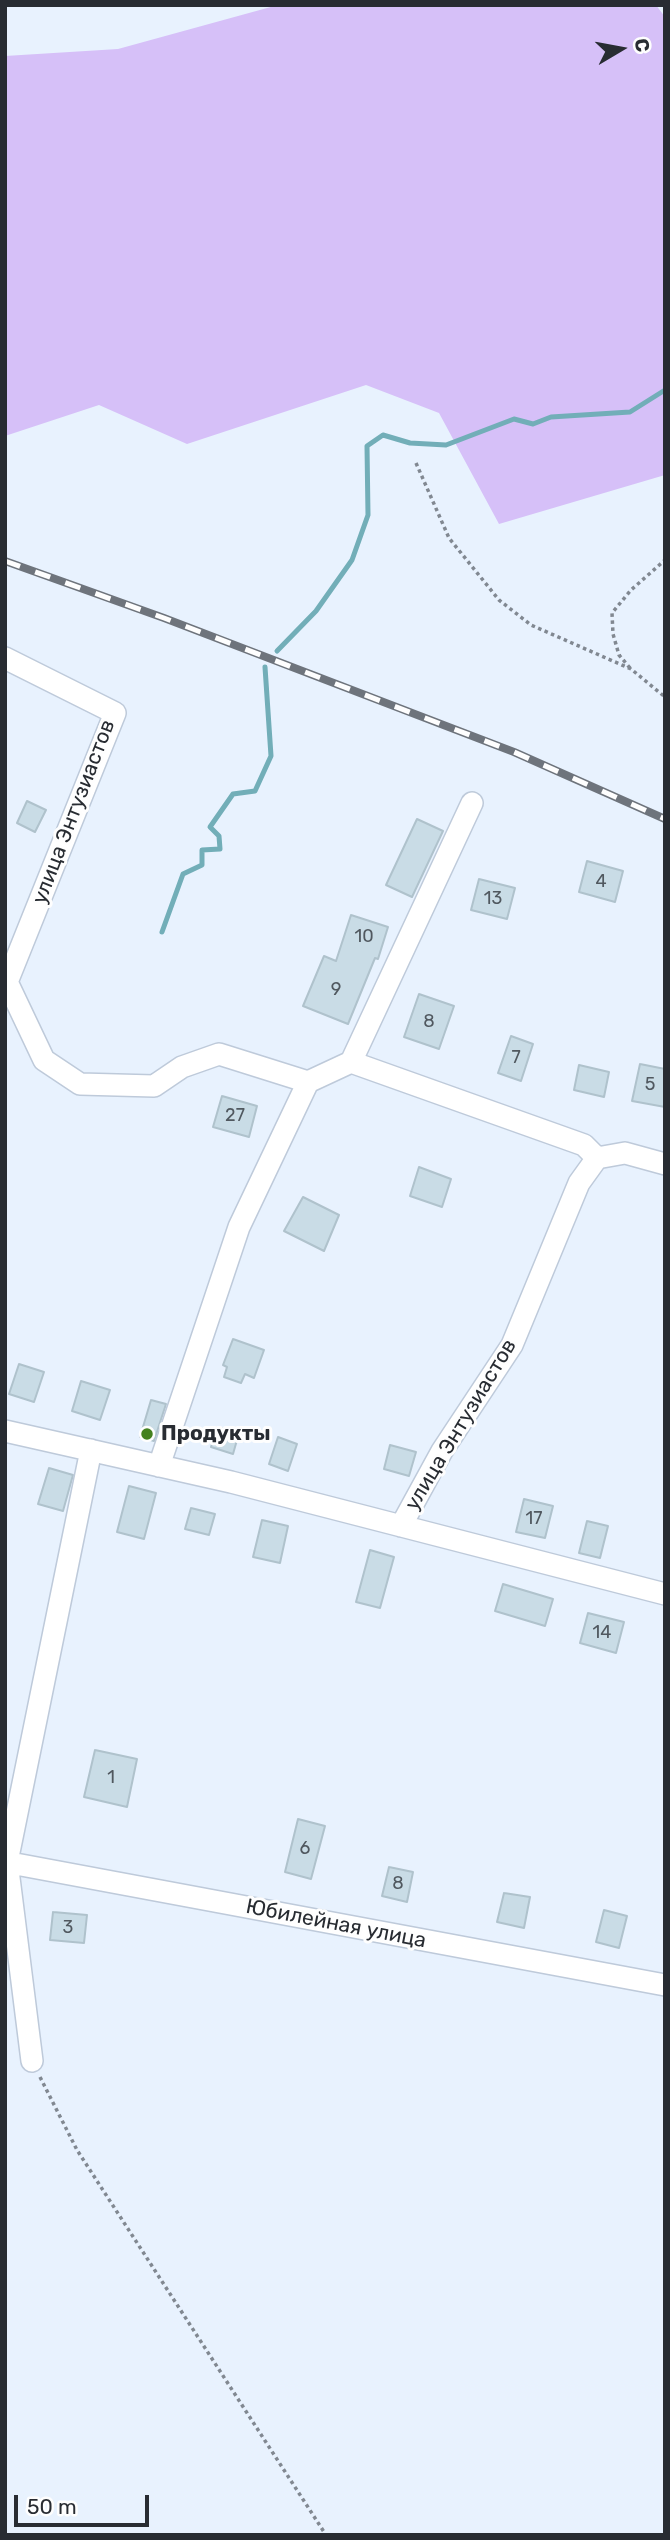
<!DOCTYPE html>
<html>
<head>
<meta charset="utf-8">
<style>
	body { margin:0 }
	#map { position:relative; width:670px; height:2540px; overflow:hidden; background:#e8f2fe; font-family:Rubik,sans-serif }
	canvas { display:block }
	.frame { position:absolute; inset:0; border:7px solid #282c32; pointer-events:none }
	.north { position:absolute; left:586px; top:14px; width:70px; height:70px; -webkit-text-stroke:5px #fefefe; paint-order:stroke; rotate:80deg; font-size:19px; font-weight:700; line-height:28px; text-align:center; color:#282c32 }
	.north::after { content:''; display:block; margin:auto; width:24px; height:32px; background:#282c32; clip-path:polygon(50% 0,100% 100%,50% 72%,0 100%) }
	.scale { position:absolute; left:14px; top:2495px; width:135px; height:32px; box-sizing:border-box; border:4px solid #282c32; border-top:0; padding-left:9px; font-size:21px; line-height:24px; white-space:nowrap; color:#282c32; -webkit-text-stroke:5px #fefefe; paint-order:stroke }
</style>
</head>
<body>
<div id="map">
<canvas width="670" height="2540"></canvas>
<div class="frame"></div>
<div class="north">С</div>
<div class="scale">50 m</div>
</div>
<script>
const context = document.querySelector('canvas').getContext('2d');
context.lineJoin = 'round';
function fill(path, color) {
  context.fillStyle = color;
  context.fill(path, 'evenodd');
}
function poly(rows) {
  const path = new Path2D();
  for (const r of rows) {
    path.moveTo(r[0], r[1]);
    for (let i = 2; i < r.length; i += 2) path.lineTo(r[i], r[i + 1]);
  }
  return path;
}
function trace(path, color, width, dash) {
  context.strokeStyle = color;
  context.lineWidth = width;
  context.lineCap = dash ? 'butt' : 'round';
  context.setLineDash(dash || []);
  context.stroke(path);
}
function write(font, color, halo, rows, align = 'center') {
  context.font = font + ' Rubik,sans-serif';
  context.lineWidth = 6;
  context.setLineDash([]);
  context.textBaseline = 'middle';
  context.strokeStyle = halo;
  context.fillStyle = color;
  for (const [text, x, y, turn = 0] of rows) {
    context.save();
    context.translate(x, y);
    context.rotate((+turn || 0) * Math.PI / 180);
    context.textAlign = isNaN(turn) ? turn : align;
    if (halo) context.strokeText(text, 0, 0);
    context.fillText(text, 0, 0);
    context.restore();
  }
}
const green = poly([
	[278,5,656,5,665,17,665,475,499,524,439,413,366,385,187,444,99,405,5,436,5,56,118,49]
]);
const stream = poly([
	[277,651,316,611,352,560,368,515,367,446,383,435,410,443,446,445,514,419,533,424,551,417,630,412,665,390],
	[162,932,183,874,202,865,202,850,220,849,219,836,210,827,233,794,255,791,271,756,265,667]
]);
const building = poly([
	[27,801,46,810,35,832,17,823,27,801],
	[417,819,443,831,412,897,386,885,417,819],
	[587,861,623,871,615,902,579,892,587,861],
	[479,879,515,888,507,919,471,910,479,879],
	[351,915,388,927,378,959,375,958,348,1024,303,1006,324,956,336,961,351,915],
	[419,994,454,1006,439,1049,404,1037,419,994],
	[511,1036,533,1044,521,1081,498,1073,511,1036],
	[640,1064,665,1069,665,1107,632,1101,640,1064],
	[579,1065,609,1072,604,1097,574,1090,579,1065],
	[222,1096,257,1106,249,1137,213,1127,222,1096],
	[419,1167,451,1179,442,1207,410,1196,419,1167],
	[303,1197,339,1215,324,1251,284,1231,303,1197],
	[233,1339,264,1350,254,1378,245,1374,241,1383,224,1377,227,1367,223,1365,233,1339],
	[19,1364,44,1372,34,1402,9,1394,19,1364],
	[81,1381,110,1390,100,1420,72,1411,81,1381],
	[151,1400,166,1404,154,1441,140,1437,151,1400],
	[217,1427,239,1433,233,1454,211,1447,217,1427],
	[278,1437,297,1444,288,1471,269,1464,278,1437],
	[390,1445,416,1452,409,1476,384,1469,390,1445],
	[49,1468,73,1475,63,1511,38,1504,49,1468],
	[129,1486,156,1493,144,1539,117,1532,129,1486],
	[524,1499,553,1506,545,1538,516,1532,524,1499],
	[191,1508,215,1514,209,1535,185,1529,191,1508],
	[262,1520,288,1526,280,1563,253,1557,262,1520],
	[587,1521,608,1526,600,1558,579,1553,587,1521],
	[370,1550,394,1557,380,1608,356,1602,370,1550],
	[503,1584,553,1599,545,1626,495,1611,503,1584],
	[588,1613,624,1622,616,1653,580,1643,588,1613],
	[95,1750,137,1759,127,1807,84,1797,95,1750],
	[298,1819,325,1826,311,1879,285,1872,298,1819],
	[389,1867,413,1872,407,1902,382,1896,389,1867],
	[504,1893,530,1897,524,1928,497,1922,504,1893],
	[604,1910,627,1916,619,1948,596,1942,604,1910],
	[53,1912,87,1915,84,1943,50,1940,53,1912]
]);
const path = poly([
	[416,463,449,538,499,600,531,625,631,669,665,697],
	[630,668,619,655,613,634,612,613,631,590,665,560],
	[40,2077,77,2150,326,2535]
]);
const minor = poly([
	[5,658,115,713,7,982,5,982],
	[7,982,44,1060,80,1084,154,1086,182,1067,219,1054,308,1082],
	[351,1062,584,1145,597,1158],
	[5,1431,231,1482,665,1594],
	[159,1466,239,1227,308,1082,351,1062,472,803],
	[401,1526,442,1451,512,1345,579,1183,597,1158,625,1153,665,1164],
	[5,1862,665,1985],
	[32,2061,7,1862,91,1450]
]);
const rail = poly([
	[5,561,164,618,514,752,665,819]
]);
const markers = [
	[147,1434,7,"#44811e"]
];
const numberNames = [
	["4",601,882],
	["13",493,899],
	["10",364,937],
	["9",336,990],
	["8",429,1022],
	["7",516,1058],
	["5",650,1085],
	["27",235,1116],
	["17",534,1519],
	["14",602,1633],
	["1",111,1778],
	["6",305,1849],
	["8",398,1884],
	["3",68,1928]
];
const streetNames = [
	["улица Энтузиастов",74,812,-69],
	["улица Энтузиастов",461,1425,-59],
	["Юбилейная улица",336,1924,11]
];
const poiNames = [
	["Продукты",161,1434]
];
fill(green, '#d6c0f8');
trace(stream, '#72aeb8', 5);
fill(building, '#c9dce6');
trace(building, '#afc2cc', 2);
trace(minor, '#becada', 24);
trace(path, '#818891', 3.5, [3.5, 3.5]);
trace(minor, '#fff', 21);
trace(rail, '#6e747c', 8);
trace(rail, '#fefefe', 5, [16]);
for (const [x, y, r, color] of markers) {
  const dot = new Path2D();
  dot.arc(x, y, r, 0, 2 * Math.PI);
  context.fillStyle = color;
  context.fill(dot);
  trace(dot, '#fefefe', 2.5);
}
write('18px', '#50585f', null, numberNames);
write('21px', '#282c32', '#fefefe', streetNames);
write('bold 21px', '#282c32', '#fefefe', poiNames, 'left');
</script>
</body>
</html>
